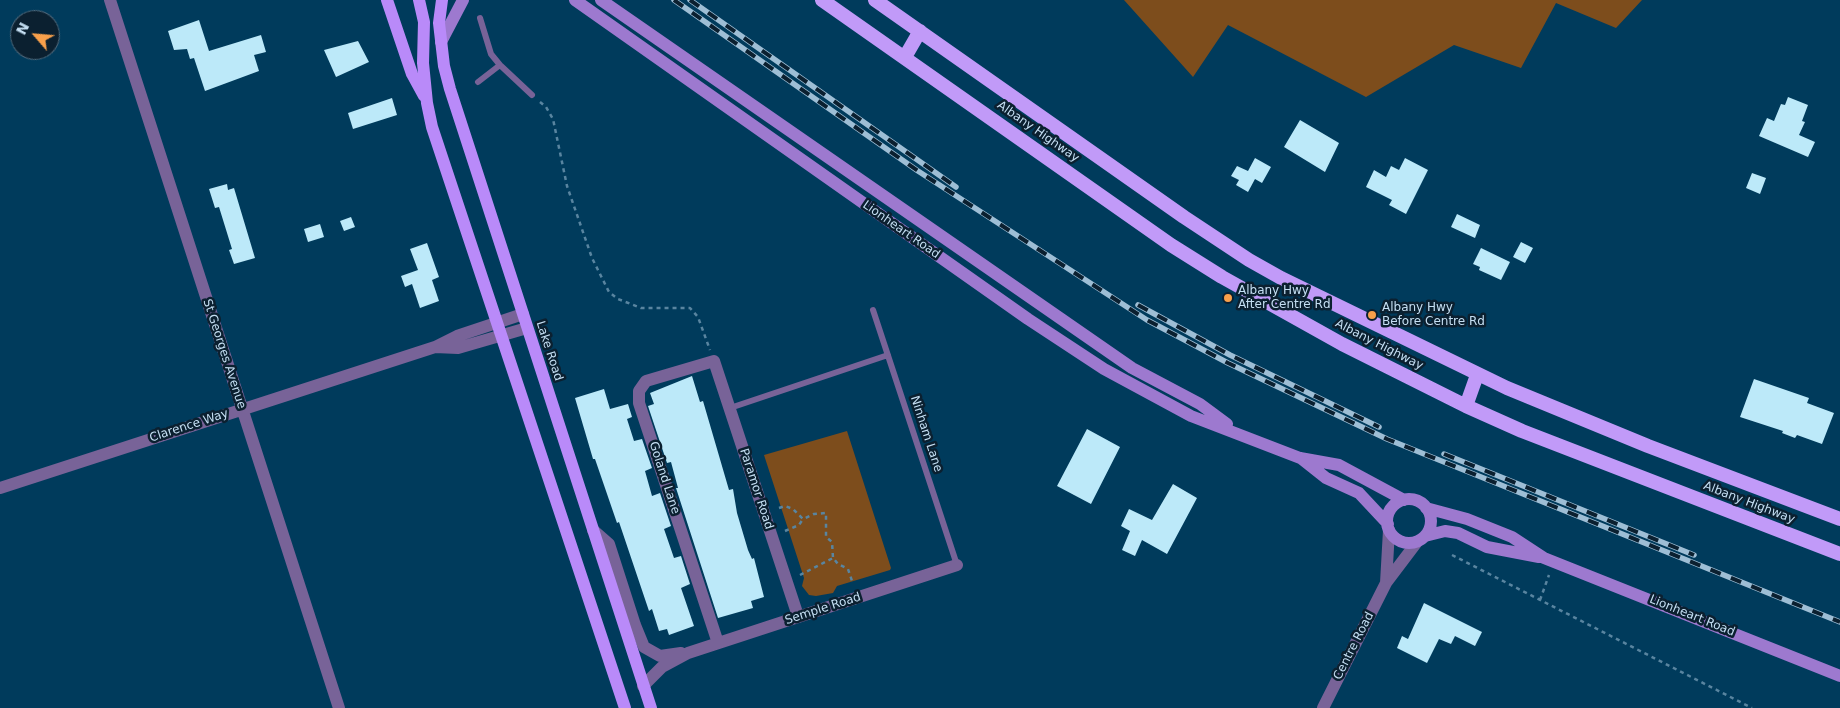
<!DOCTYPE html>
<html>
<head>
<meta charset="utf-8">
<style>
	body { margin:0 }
	#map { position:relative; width:1840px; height:708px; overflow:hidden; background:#003b5c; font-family:"DejaVu Sans",sans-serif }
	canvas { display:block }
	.north { position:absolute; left:10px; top:10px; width:50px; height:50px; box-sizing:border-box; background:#0b2030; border:1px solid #556c7e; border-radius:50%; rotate:297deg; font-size:14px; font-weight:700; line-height:20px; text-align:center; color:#c5dff3 }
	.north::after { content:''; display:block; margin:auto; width:18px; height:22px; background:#f8a04b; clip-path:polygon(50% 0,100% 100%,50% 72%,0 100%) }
</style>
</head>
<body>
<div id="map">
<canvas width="1840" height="708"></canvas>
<div class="north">N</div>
</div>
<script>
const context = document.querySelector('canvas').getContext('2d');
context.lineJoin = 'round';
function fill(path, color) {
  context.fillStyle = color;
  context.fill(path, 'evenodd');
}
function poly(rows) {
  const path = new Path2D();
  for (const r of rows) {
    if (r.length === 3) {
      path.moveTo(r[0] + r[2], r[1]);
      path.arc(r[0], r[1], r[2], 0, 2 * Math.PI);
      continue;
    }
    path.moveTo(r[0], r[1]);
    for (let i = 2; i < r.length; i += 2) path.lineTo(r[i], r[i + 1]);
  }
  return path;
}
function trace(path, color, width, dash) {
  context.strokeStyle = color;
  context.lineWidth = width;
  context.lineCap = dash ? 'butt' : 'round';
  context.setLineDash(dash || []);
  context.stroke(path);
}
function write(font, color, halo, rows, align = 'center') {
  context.font = font + ' "DejaVu Sans",sans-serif';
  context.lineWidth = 5;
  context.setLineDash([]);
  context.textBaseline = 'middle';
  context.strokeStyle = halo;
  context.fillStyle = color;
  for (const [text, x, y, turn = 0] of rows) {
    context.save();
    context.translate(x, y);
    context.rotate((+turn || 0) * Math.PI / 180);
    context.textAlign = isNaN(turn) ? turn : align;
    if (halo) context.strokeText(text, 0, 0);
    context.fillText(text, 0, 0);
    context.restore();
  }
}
const green = poly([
	[1124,0,1642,0,1616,28,1556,3,1521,68,1454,45,1366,97,1228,25,1193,77],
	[847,431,891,568,890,570,837,586,833,593,816,596,809,595,802,586,804,578,764,455]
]);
const building = poly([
	[199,20,209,51,261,35,266,52,254,55,259,71,205,91,194,58,190,59,187,49,174,50,168,31],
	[358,41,369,62,336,77,324,50],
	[1788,97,1808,105,1802,121,1805,122,1799,135,1815,142,1808,157,1759,136,1767,118,1774,121,1781,104,1785,105],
	[392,98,397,115,353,129,348,113],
	[1300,120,1339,143,1325,172,1284,147],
	[1255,158,1271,167,1262,183,1255,179,1248,192,1236,185,1239,180,1231,176,1237,166,1248,171],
	[1405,158,1428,170,1406,214,1389,205,1392,200,1366,187,1374,170,1386,177,1391,166,1399,170],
	[1752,173,1766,178,1760,194,1746,188],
	[227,184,228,190,234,188,255,258,234,264,229,250,232,249,219,207,215,208,209,189],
	[1457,214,1480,225,1475,238,1451,227],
	[351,217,355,227,344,231,340,221],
	[320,224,324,237,308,242,304,229],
	[1521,242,1533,248,1525,263,1513,257],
	[427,243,439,277,432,280,439,301,420,308,412,284,405,287,401,276,418,270,410,249],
	[1481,248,1510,262,1501,280,1479,270,1480,267,1473,264],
	[692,376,700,402,703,401,729,490,733,489,737,513,748,550,752,559,754,558,764,597,751,601,753,608,718,618,676,488,678,488,671,462,667,463,648,406,654,404,650,393],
	[1754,379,1809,398,1807,403,1834,413,1822,444,1797,435,1795,438,1782,433,1783,431,1740,417],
	[604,389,610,409,628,404,632,417,627,419,634,441,642,439,652,468,645,471,652,496,660,493,671,526,664,529,674,558,681,556,690,584,681,588,694,626,669,635,667,629,659,631,652,609,649,611,619,522,617,523,595,459,593,459,575,398],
	[1087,429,1120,447,1091,504,1057,486],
	[1173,484,1197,498,1167,554,1142,540,1135,556,1122,550,1130,531,1121,526,1129,509,1152,520],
	[1424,603,1482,632,1475,646,1455,636,1451,644,1439,639,1427,663,1397,648,1402,636,1408,639]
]);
const path = poly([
	[540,102,546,107,553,119,567,186,592,258,609,292,618,299,641,308,690,308,698,317,710,350],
	[779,508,785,506,793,509,803,519,814,514,826,513,826,537,832,542,833,558,838,564,848,569,853,584],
	[785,531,799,525,803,519],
	[1452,555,1752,708],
	[800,575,833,558],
	[1540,600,1549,575]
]);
const service = poly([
	[480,18,491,54,500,65,532,95],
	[478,82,500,65],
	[873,310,957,565],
	[730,408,888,355]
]);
const minor = poly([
	[110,0,339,708],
	[435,347,458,348,527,328],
	[0,488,435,347,457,336,523,314],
	[593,530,609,544,635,625,644,647,660,656,681,653],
	[1386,583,1389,530],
	[718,643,639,403,639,391,646,381,714,361,798,616],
	[643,686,662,667,688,653,957,565],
	[1323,708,1386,583,1417,542]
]);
const secondary = poly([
	[575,0,1028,319,1104,369,1191,416,1300,458,1339,465,1404,500],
	[601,0,1132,368,1200,404,1227,424],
	[441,42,463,0],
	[1302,459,1326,478,1359,493,1388,524],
	[1409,521,22],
	[1426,508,1467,519,1512,537,1544,558,1840,676],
	[1425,536,1445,531,1458,533,1487,547,1539,557]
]);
const primary = poly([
	[387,0,412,74,424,96],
	[419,0,424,22,423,63,427,103,432,127,625,708],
	[442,0,439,23,444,66,450,89,651,708]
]);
const trunk = poly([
	[822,0,1171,245,1222,277,1342,344,1466,406,1522,431,1840,554],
	[875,0,1184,217,1249,260,1281,278,1507,388,1648,446,1840,519],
	[905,57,920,31],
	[1466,406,1477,375]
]);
const rail = poly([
	[674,0,918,171,1147,320,1228,363,1387,439,1840,622],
	[690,0,956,187],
	[1138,305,1230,355,1379,427],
	[1444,454,1694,555]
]);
const markers = [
	[1228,298,5,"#f8a04b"],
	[1372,315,5,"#f8a04b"]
];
const streetNames = [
	["Albany Highway",1038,132,35],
	["Lionheart Road",901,230,35],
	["Albany Highway",1379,345,27],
	["Lake Road",549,351,72],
	["St Georges Avenue",224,354,72],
	["Clarence Way",189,426,-18],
	["Ninham Lane",926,434,72],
	["Goland Lane",664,478,72],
	["Paramor Road",756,489,72],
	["Albany Highway",1749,503,21],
	["Semple Road",823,609,-18],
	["Lionheart Road",1692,616,22],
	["Centre Road",1354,646,-63]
];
const poiNames = [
	["Albany Hwy",1238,291],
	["After Centre Rd",1238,305],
	["Albany Hwy",1382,308],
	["Before Centre Rd",1382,322]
];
fill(green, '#7d4d1c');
fill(building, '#bce9f9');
trace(path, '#5985a0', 2.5, [4, 4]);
trace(service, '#786398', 6);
trace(minor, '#786398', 12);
trace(secondary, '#9d79cf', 12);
trace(primary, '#b98af9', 12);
trace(trunk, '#c19af8', 14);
trace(rail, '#9ebed5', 5.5);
trace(rail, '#0b2030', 4, [11]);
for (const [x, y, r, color] of markers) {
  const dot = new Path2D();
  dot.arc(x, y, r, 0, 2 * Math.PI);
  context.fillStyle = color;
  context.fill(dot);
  trace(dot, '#0b2030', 2);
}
write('12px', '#c5dff3', '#0b2030', streetNames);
write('12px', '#c5dff3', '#0b2030', poiNames, 'left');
</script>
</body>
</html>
